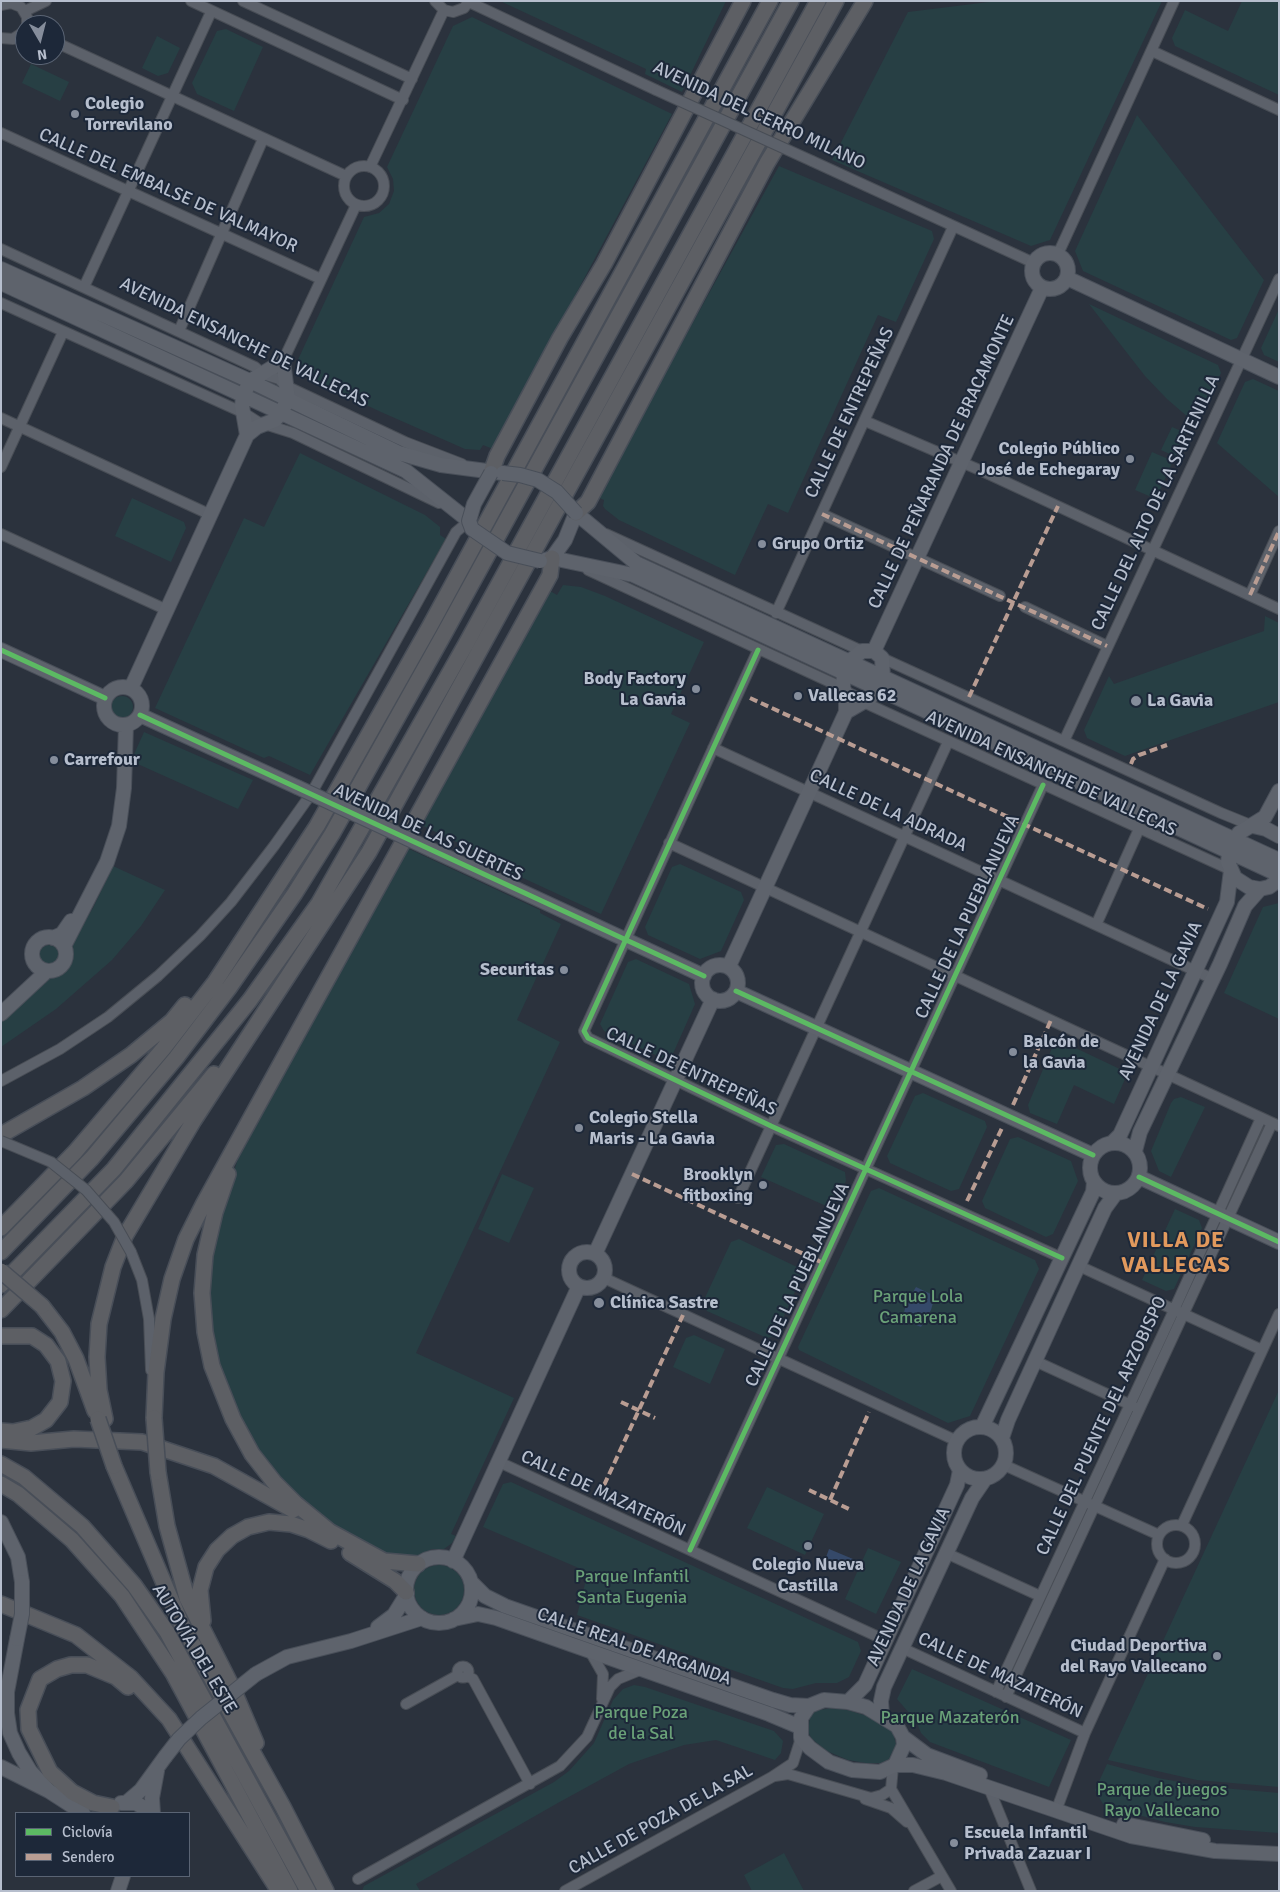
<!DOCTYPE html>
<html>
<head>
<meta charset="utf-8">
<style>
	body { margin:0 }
	#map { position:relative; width:1280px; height:1892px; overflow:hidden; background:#2b323d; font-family:Signika,sans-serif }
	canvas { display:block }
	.frame { position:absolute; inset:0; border:2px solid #b6becd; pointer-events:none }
	.legend { position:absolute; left:15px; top:1812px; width:175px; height:65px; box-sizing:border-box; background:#1d2839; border:1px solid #5a6474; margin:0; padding:6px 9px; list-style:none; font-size:15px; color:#b6becd }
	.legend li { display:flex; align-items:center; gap:10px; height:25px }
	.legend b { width:25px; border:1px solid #5a6474 }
	.north { position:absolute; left:15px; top:15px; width:50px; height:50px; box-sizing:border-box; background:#1d2839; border:1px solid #5a6474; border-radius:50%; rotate:172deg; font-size:14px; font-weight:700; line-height:20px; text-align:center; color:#b6becd }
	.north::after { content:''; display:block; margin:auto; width:18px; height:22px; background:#858d9b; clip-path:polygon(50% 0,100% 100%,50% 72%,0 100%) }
</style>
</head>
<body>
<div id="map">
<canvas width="1280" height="1892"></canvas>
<div class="frame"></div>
<ul class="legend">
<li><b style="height:6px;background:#5cba63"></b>Ciclovía</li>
<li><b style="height:6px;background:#b99d93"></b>Sendero</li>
</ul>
<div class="north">N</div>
</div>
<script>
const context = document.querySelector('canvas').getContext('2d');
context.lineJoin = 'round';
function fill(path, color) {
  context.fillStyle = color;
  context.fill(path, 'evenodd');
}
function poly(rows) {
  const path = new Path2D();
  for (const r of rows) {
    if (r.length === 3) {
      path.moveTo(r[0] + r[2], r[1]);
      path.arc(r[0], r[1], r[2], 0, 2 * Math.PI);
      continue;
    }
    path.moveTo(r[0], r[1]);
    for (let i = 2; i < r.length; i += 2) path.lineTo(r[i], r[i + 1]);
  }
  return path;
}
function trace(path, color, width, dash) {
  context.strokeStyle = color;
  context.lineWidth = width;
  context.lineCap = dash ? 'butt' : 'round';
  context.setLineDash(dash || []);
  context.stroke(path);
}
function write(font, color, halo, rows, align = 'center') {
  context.font = font + ' Signika,sans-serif';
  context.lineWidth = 4;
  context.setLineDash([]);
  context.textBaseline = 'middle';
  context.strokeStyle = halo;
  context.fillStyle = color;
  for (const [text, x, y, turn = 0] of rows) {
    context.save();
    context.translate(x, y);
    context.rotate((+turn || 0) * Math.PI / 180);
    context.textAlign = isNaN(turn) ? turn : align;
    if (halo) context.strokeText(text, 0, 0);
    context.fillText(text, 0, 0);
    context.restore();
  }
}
const green = poly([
	[500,1,726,1,682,92,645,74,646,69],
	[997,1,1162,1,1050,240,1031,246,832,160,908,12],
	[1242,1,1279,1,1279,95,1175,46,1172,38,1185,10,1228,31],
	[472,17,672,114,493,449,483,445,480,450,465,449,381,412,298,373,296,364,364,217,379,213,389,204,394,191,393,179,387,167,453,26],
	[226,29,263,47,234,111,197,94,192,83,217,31],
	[157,36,180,48,168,73,158,76,142,68],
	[31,64,69,82,60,101,22,83],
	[1137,115,1264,280,1237,338,1231,340,1083,271,1075,251],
	[779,166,932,231,934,239,896,322,878,315,788,513,768,504,735,575,619,520,605,509,603,506,604,500,597,497],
	[1089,304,1218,365,1221,373,1196,424,1167,399,1145,376],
	[1279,309,1279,362,1264,355,1261,348],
	[1253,379,1279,391,1279,497,1217,443,1245,382],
	[1172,427,1186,433,1176,457,1161,450],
	[1152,452,1173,461,1156,499,1135,490],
	[300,453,425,515,440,527,440,535,446,539,310,775,269,756,264,758,155,708,244,518,264,527],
	[132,498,184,522,186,528,171,562,115,536],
	[563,585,581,587,605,596,704,642,671,714,690,723,601,914,471,854,473,850,419,824,550,591,557,595],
	[1265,616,1279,623,1279,702,1125,756,1087,738,1084,730,1109,676,1114,684,1264,631],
	[122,707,11],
	[144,732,253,780,238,809,131,761],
	[407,848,540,910,540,913,561,924,517,1020,560,1042,416,1353,514,1398,451,1534,456,1536,452,1543,444,1549,432,1549,409,1560,397,1561,329,1526,284,1484,260,1452,239,1420,223,1381,212,1335,208,1294,210,1256,219,1215,238,1159],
	[680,864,741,892,744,900,721,951,700,959,648,935,645,927,672,867],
	[113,866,165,890,141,926,112,960,56,1009,1,1047,1,1021,45,980,62,974,68,968,73,941,93,908],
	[1279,903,1279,1019,1224,993,1263,907],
	[49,955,10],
	[636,959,689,984,695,1004,672,1056,664,1059,604,1031,600,1024,628,962],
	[1063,1042,1124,1071,1125,1079,1114,1104,1074,1085,1057,1124,1030,1113,1028,1105,1052,1048],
	[923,1093,985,1121,987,1127,959,1189,951,1191,890,1163,887,1156,915,1096],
	[1181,1097,1205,1107,1171,1177,1159,1171,1151,1151,1171,1103,1174,1099],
	[1018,1137,1071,1161,1078,1181,1053,1234,1046,1237,985,1208,982,1201,1010,1139],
	[784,1144,845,1172,846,1181,833,1209,761,1177,776,1145],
	[502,1174,534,1188,509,1243,478,1229],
	[879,1188,1035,1260,1039,1269,970,1416,948,1423,799,1350,798,1347,871,1191],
	[1175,1209,1199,1220,1202,1228,1174,1289,1166,1291,1142,1280],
	[739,1239,799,1268,802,1276,775,1336,767,1338,707,1311,703,1302,731,1242],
	[694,1335,725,1349,710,1384,673,1367,686,1338],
	[1279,1390,1279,1787,1197,1780,1108,1760],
	[511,1482,858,1642,861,1651,849,1677,837,1683,816,1683,793,1689,783,1688,577,1615,588,1572,483,1527,503,1484],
	[767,1487,824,1514,805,1555,747,1528],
	[868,1548,901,1562,876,1614,845,1599],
	[439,1590,25],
	[912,1669,1071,1740,1049,1787,930,1742,921,1733,916,1721,897,1699],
	[634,1685,645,1687,774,1731,783,1741,781,1753,775,1760,716,1740,684,1745,629,1764,556,1804,416,1884,420,1891,362,1891,364,1886,554,1782,569,1771,594,1743,613,1700,623,1689],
	[831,1708,847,1710,871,1717,888,1728,893,1733,896,1744,889,1759,881,1763,866,1763,848,1760,827,1751,812,1739,808,1732,810,1717,815,1711],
	[1107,1764,1158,1778,1200,1786,1279,1793,1279,1833,1195,1827,1165,1822,1104,1806,1095,1790],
	[784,1853,804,1891,752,1891,744,1875]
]);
const water = poly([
	[916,1287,935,1296,931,1310,921,1327,902,1319,907,1302],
	[829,1549,853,1559,848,1570,825,1560]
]);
const minor = poly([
	[191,1,403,100],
	[243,1,412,79],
	[435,1,444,10,453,12,464,8,469,1],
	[469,2,656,90],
	[1,5,11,3,21,7,27,17,27,25],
	[25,11,46,1],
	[1,38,13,39,25,31],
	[55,42,346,176],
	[1152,51,1279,110],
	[1,133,321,279],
	[812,161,1034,263],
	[364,186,20],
	[370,167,444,10],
	[1,249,255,367,263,374,279,379,286,386,405,442,462,464],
	[1058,254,1174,1],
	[84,287,211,12],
	[1,303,244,413,258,422,293,433,439,503],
	[179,331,263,139],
	[283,361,356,205],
	[1,418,211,515],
	[865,421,982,471,1279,609],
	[1,467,63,332],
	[822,514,1000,596],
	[1,534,167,610],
	[606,534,862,651],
	[588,570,843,688],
	[1250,595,1279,531],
	[1025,607,1107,646],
	[776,613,953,227],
	[758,650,584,1031,588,1038,771,1126,1062,1258],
	[882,658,1221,813,1253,826],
	[861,701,1231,870],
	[1064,741,1279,279],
	[713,748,1213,979],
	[669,843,1279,1126],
	[1096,925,1139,829],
	[1,1081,60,1049,108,1017,158,976,200,936,231,902,274,846,311,794,456,532,469,521],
	[738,1198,948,742],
	[131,1252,142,1280,149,1319,151,1370],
	[1079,1266,1262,1350],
	[604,1278,957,1441],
	[1035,1361,1133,1406],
	[499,1462,885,1640],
	[1004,1465,1159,1535],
	[1176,1544,19],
	[1182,1525,1279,1314],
	[690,1550,1043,785],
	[946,1553,1040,1596],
	[902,1648,1085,1733],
	[591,1653,603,1674,602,1699],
	[463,1672,5.5],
	[467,1676,473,1679,530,1784],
	[996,1692,1174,1310,1261,1118],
	[1006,1697,1272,1123],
	[406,1704,458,1675],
	[893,1767,891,1789,951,1891],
	[775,1776,788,1774,871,1798,882,1795,891,1789],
	[989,1788,1031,1891],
	[865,1799,891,1808,907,1822],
	[1059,1803,1085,1733,1165,1559],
	[358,1879,560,1766,587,1737,610,1687,618,1679,640,1670],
	[565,1891,772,1777,793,1763,801,1738],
	[914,1891,942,1876]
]);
const major = poly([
	[1050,271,18],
	[1,269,250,381,399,453,441,465,502,473],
	[1067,278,1279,377],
	[1,283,406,471,469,521],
	[247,435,257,427,275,420,281,413,288,399,283,361],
	[552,558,565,540,576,513,636,563,1279,860],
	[545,560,552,558,633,575,1279,875],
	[1,650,105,698],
	[874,651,1042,288],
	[123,706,19],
	[131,688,247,435,242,406,243,396,250,381,283,361],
	[846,712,870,698,878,688,883,677,882,658,874,651,862,651,850,661,844,672,843,688,846,694,861,701],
	[140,715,297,787],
	[1279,791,1265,817,1239,833,1234,840,1229,853,1228,862,1235,878,1249,887,1260,889,1269,887,1279,880],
	[1253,826,1266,829,1279,836],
	[432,850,704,976],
	[49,954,17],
	[53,938,62,934,71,921],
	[64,946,107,862,119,826,124,788,126,725],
	[720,983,18],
	[729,966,846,712,846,694],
	[736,991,1093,1155],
	[1,1014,47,971],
	[1113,1142,1120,1135,1227,902,1231,870],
	[1115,1168,25],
	[1135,1151,1140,1132,1220,964,1245,906,1260,889],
	[1139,1177,1279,1242],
	[587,1270,18],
	[595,1254,713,999],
	[982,1427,1093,1192,1094,1182],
	[980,1453,26],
	[1002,1438,1008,1420,1071,1282,1105,1208,1116,1193],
	[1,1522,18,1557,22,1582],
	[439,1590,33],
	[453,1561,579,1286],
	[471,1582,485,1596,505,1606,773,1700,790,1705,809,1706],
	[454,1619,478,1614,496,1618,769,1714,800,1727],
	[378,1627,394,1615,407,1594],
	[17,1639,7,1692,7,1713,10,1733,19,1753,30,1771,49,1791],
	[256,1674,287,1657,351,1641,422,1618],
	[824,1700,848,1702,866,1707,897,1726,903,1737,904,1745,895,1765,880,1772,852,1770,829,1762,810,1748,801,1738,801,1718,809,1706,824,1700],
	[848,1702,865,1685,957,1485,960,1470],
	[882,1715,881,1701,884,1687,972,1498,985,1479],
	[903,1737,927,1755,980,1775],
	[895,1765,913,1765,946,1773,1131,1836,1215,1851,1279,1854],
	[1,1767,49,1791,83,1813],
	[127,1802,141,1790,165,1757],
	[121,1803,136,1803,152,1813],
	[153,1813,152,1798,157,1771],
	[1124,1824,1203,1840],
	[118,1891,123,1876]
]);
const highway = poly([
	[491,473,497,456,560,338,604,264,743,1],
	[576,513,588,502,767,163,865,1],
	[1,1135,83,1088,131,1055,172,1021,185,1005],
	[228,1174,215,1212,205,1255,202,1293,205,1332,212,1366,233,1419,252,1454,274,1482,296,1504,334,1535],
	[1,1228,75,1152,163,1049,215,982,317,826,430,626,770,1],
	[1,1252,92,1158,176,1058,229,988,295,893,332,834,444,634,791,1],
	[1,1285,114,1169,250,1000,319,903,466,644,818,1],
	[42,1306,62,1332,76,1359,95,1411],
	[1,1310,126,1181,214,1074],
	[1,1336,32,1336,46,1345,58,1361,63,1381,60,1402,46,1420,32,1428,13,1432,1,1431],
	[154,1418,156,1372,163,1319,172,1279,186,1239,204,1203,550,575,552,558],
	[105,1419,99,1390,97,1357,99,1324,113,1267,125,1236,194,1120,369,852,836,1],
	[1,1440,31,1443,74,1439,142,1442,214,1466,293,1510],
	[1,1464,24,1477,82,1526,134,1585,167,1632,308,1891],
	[114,1466,181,1623,283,1807,326,1891],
	[158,1472,167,1526,187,1598,233,1689,256,1743],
	[1,1484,18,1494,72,1540,122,1596,173,1673,290,1891],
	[325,1529,384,1561,418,1564],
	[350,1553,395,1581,406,1592],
	[1,1604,76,1635,131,1678,169,1719,279,1891],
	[203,1621,200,1590,206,1567,217,1550,232,1536,248,1527,269,1522,291,1524,309,1530,331,1541],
	[112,1807,93,1803,72,1792,50,1772,29,1729,28,1710,40,1679,57,1669,71,1665,87,1665,116,1677,128,1687]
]);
const minorBridge = poly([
	[656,90,812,161],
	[1,1141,51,1162,86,1190,114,1222,131,1252]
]);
const majorBridge = poly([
	[491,473,474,504,469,521,472,529,507,553,540,561],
	[503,473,520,475,538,480,557,492,576,513],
	[297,787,432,850],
	[17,1639,22,1614,22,1582],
	[165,1757,179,1739,201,1718,256,1674]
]);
const highwayBridge = poly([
	[1,1271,42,1306],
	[154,1418,158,1472],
	[98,1419,114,1466]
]);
const quiet = poly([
	[822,514,1107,646],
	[1250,595,1279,531],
	[969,697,1058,506],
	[750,698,1208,909],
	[1131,764,1133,759,1139,755,1167,745],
	[1013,1105,1051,1020],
	[632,1174,823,1263],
	[967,1201,1002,1128],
	[621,1402,655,1418],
	[809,1490,851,1510],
	[599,1496,683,1315],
	[830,1500,869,1412]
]);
const cycleway = poly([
	[1,650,105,698],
	[758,650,584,1031,588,1038,771,1126,1062,1258],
	[140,715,704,976],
	[736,991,1093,1155],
	[1139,1177,1279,1242],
	[690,1550,1043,785]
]);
const markers = [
	[75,114,5,"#858d9b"],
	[1130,459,5,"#858d9b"],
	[762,544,5,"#858d9b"],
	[696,689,5,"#858d9b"],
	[798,696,5,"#858d9b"],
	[1136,701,6,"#858d9b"],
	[54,760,5,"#858d9b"],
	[564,970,5,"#858d9b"],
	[1013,1052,5,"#858d9b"],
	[579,1128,5,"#858d9b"],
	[763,1185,5,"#858d9b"],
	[599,1303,6,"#858d9b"],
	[808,1546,5,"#858d9b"],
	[1217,1656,5,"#858d9b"],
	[954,1843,5,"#858d9b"]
];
const poiNames = [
	["Colegio",85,104],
	["Torrevilano",85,125],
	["Colegio Público",1120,449,"right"],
	["José de Echegaray",1120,470,"right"],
	["Grupo Ortiz",772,544],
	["Body Factory",686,679,"right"],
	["La Gavia",686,700,"right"],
	["Vallecas 62",808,696],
	["La Gavia",1147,701],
	["Carrefour",64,760],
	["Securitas",554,970,"right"],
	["Balcón de",1023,1042],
	["la Gavia",1023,1063],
	["Colegio Stella",589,1118],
	["Maris - La Gavia",589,1139],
	["Brooklyn",753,1175,"right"],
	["fitboxing",753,1196,"right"],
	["Clínica Sastre",610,1303],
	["Colegio Nueva",808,1565,"center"],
	["Castilla",808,1586,"center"],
	["Ciudad Deportiva",1207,1646,"right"],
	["del Rayo Vallecano",1207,1667,"right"],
	["Escuela Infantil",964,1833],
	["Privada Zazuar I",964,1854]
];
const streetNames = [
	["AVENIDA DEL CERRO MILANO",759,116,25],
	["CALLE DEL EMBALSE DE VALMAYOR",168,191,24],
	["AVENIDA ENSANCHE DE VALLECAS",244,343,26],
	["CALLE DE ENTREPEÑAS",850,413,-65],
	["CALLE DE PEÑARANDA DE BRACAMONTE",942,462,-65],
	["CALLE DEL ALTO DE LA SARTENILLA",1156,503,-65],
	["AVENIDA ENSANCHE DE VALLECAS",1051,774,25],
	["CALLE DE LA ADRADA",888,811,25],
	["AVENIDA DE LAS SUERTES",428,833,25],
	["CALLE DE LA PUEBLANUEVA",968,917,-65],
	["AVENIDA DE LA GAVIA",1161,1001,-65],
	["CALLE DE ENTREPEÑAS",691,1072,25],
	["CALLE DE LA PUEBLANUEVA",798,1285,-65],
	["CALLE DEL PUENTE DEL ARZOBISPO",1102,1426,-65],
	["CALLE DE MAZATERÓN",603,1494,25],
	["AVENIDA DE LA GAVIA",909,1587,-65],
	["CALLE REAL DE ARGANDA",634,1647,19],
	["AUTOVÍA DEL ESTE",194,1649,59],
	["CALLE DE MAZATERÓN",1000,1676,25],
	["CALLE DE POZA DE LA SAL",661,1820,-29]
];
const parkNames = [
	["Parque Lola",918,1297],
	["Camarena",918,1318],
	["Parque Infantil",632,1577],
	["Santa Eugenia",632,1598],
	["Parque Poza",641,1713],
	["de la Sal",641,1734],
	["Parque Mazaterón",950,1718],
	["Parque de juegos",1162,1790],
	["Rayo Vallecano",1162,1811]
];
const districtNames = [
	["VILLA DE",1176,1241],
	["VALLECAS",1176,1266]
];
fill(green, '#273f44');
fill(water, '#354969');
trace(minor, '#484d55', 12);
trace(major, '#494f59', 16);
trace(highway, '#484e58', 18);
trace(minor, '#5c616a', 10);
trace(major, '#5e636c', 14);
trace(highway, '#5d5f64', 15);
trace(minorBridge, '#484d55', 12, []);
trace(majorBridge, '#494f59', 16, []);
trace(highwayBridge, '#484e58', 18, []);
trace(minorBridge, '#5c616a', 10);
trace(majorBridge, '#5e636c', 14);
trace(highwayBridge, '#5d5f64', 15);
trace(quiet, '#b99d93', 4, [8, 4]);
trace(cycleway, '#5cba63', 5);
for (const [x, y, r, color] of markers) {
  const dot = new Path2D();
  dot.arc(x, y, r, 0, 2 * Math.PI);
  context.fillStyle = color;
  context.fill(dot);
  trace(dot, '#1d2839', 2);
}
write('bold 18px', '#b6becd', '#1d2839', poiNames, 'left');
write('18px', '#b6becd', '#1d2839', streetNames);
write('18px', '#6aa178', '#1d2839', parkNames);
context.letterSpacing = '1px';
write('bold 22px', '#e1995d', '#1d2839', districtNames);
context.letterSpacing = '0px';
</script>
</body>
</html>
